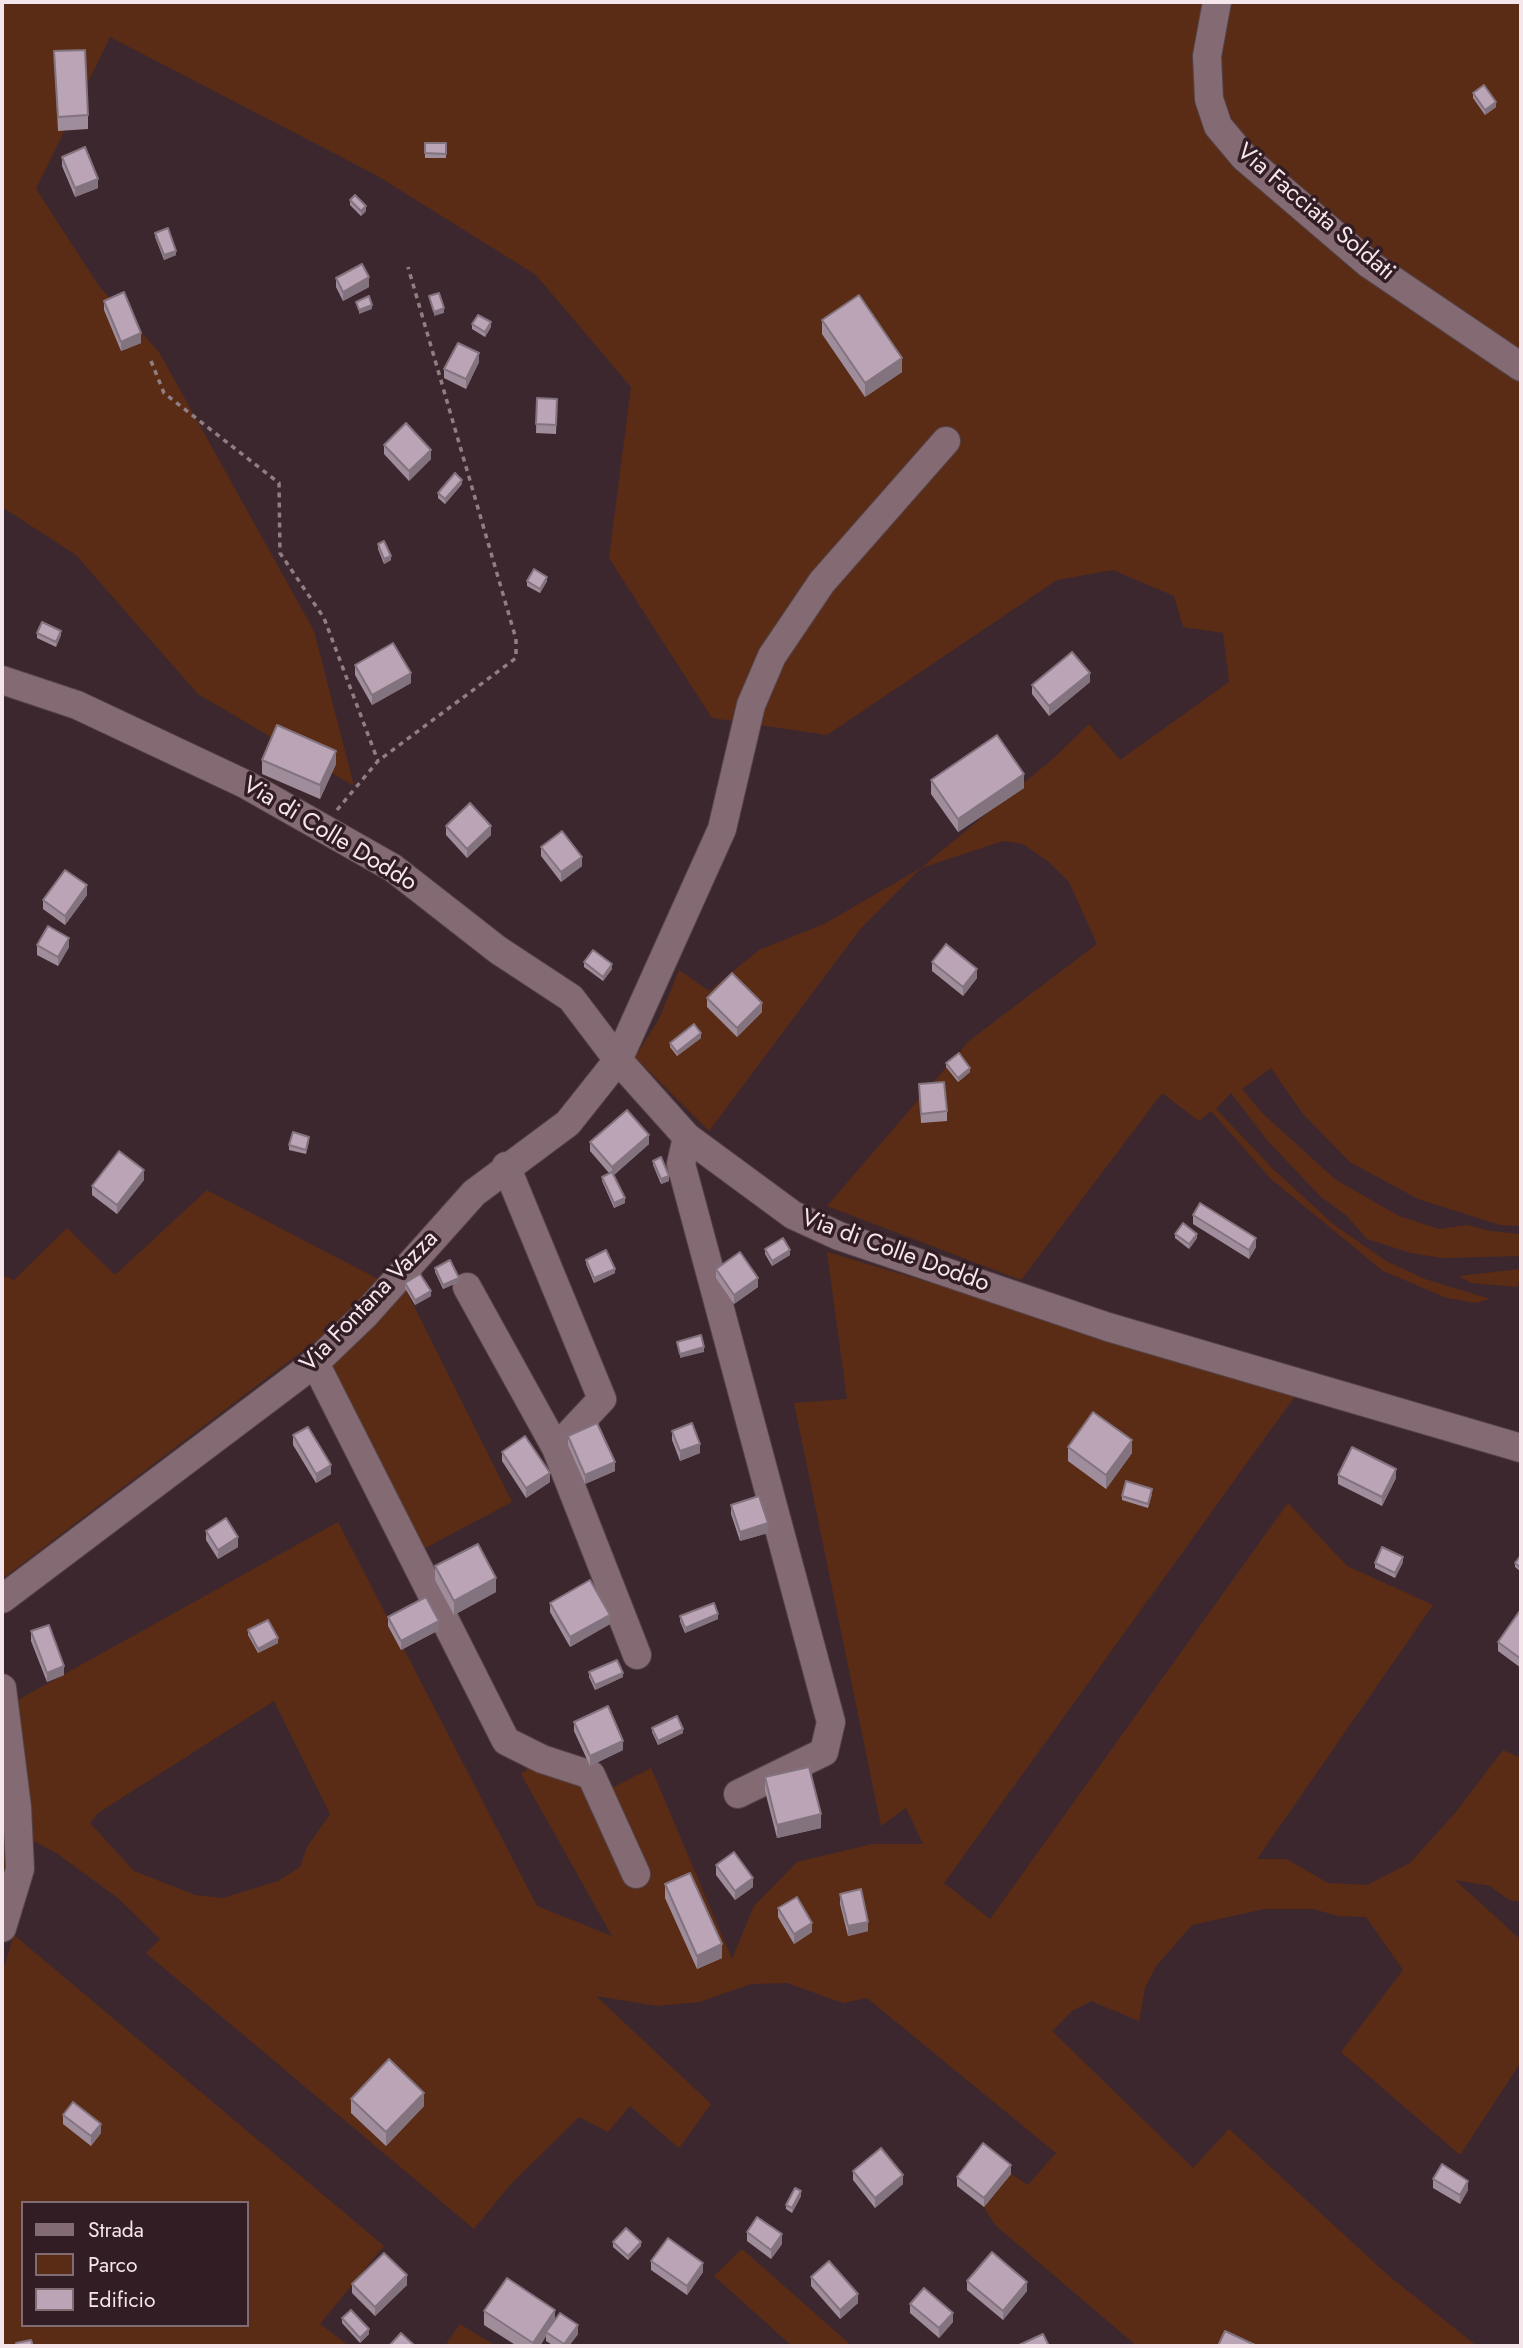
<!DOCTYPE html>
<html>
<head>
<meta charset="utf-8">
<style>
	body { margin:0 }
	#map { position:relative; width:1523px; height:2348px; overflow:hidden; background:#3d272e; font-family:Jost,sans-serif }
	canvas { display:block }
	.frame { position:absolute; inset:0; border:4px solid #f5e6eb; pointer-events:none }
	.legend { position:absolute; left:21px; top:2201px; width:228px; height:126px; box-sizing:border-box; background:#321d24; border:2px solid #806d74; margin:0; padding:9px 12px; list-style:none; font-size:21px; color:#f5e6eb }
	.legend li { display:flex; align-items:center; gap:14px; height:35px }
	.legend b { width:35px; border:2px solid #806d74 }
</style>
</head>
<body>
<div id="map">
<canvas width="1523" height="2348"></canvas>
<div class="frame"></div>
<ul class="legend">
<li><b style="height:9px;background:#846a72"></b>Strada</li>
<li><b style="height:19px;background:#5a2c15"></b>Parco</li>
<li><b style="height:19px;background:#baa4b5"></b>Edificio</li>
</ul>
</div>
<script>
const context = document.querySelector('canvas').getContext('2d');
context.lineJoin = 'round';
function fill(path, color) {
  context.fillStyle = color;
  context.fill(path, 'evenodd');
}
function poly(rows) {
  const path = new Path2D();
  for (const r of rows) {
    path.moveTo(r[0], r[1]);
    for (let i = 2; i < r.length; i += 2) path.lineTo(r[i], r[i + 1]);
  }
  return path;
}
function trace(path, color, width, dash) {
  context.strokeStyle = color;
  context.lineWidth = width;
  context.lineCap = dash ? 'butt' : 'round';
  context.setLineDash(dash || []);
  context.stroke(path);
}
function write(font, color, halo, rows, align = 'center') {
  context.font = font + ' Jost,sans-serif';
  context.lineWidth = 7;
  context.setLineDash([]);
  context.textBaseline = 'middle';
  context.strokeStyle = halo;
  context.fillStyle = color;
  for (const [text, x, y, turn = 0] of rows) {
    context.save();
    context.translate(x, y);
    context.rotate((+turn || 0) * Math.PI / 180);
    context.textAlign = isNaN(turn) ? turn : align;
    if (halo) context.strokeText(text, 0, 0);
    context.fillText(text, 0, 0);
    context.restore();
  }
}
const green = poly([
	[2,2,1521,2,1521,1226,1500,1225,1418,1199,1350,1162,1303,1114,1271,1068,1242,1089,1263,1114,1336,1180,1399,1216,1439,1229,1467,1225,1490,1231,1521,1234,1521,1256,1442,1258,1411,1253,1367,1239,1347,1216,1320,1196,1267,1140,1231,1093,1216,1109,1273,1169,1333,1224,1386,1261,1425,1279,1490,1299,1475,1303,1447,1298,1383,1271,1271,1179,1211,1111,1199,1121,1162,1093,1021,1280,827,1206,969,1041,1097,944,1069,882,1049,862,1023,844,1003,841,921,868,861,928,709,1131,635,1057,659,1019,679,970,709,991,759,950,824,924,921,868,1055,757,1089,724,1120,760,1229,682,1223,633,1183,627,1174,596,1113,570,1057,580,827,735,712,718,609,558,631,387,536,275,376,175,110,37,36,189,99,286,159,352,314,631,354,786,198,694,76,555,2,507],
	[207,1190,380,1280,322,1336,2,1579,2,1275,14,1280,67,1228,115,1275],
	[827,1252,1298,1392,944,1883,990,1919,1288,1503,1347,1566,1433,1605,1257,1859,1286,1859,1328,1883,1367,1885,1410,1863,1456,1812,1503,1750,1521,1758,1521,1902,1509,1900,1490,1886,1455,1880,1521,1940,1521,2062,1460,2155,1341,2052,1403,1970,1366,1917,1338,1916,1313,1909,1264,1909,1192,1925,1156,1966,1145,1988,1139,2021,1091,2001,1072,2011,1052,2031,1193,2168,1229,2129,1390,2277,1477,2346,1137,2346,995,2225,984,2207,1011,2174,1028,2185,1056,2153,867,1998,843,2003,787,1983,751,1984,699,2002,657,2006,596,1996,711,2104,679,2148,630,2106,608,2132,579,2117,510,2185,474,2229,146,1953,160,1939,119,1899,55,1852,19,1834,2,1907,2,1680,7,1706,338,1522,537,1906,612,1936,521,1774,542,1759,600,1794,651,1768,732,1959,754,1906,797,1862,872,1844,923,1844,906,1808,881,1826,794,1403,847,1399],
	[274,1701,330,1814,307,1847,300,1867,278,1881,223,1898,195,1895,134,1871,90,1823,98,1813],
	[1521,1269,1518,1287,1471,1283,1459,1276],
	[405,1288,512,1502,412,1555,318,1370],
	[14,1935,384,2246,320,2324,349,2346,2,2346,2,1973],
	[23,2203,247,2203,247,2325,23,2325],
	[742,2249,852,2346,792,2346,714,2276],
	[460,2324,496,2346,445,2346]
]);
const path = poly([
	[151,361,164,393,279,483,280,553,324,618,378,761],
	[337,810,378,761,516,658,516,639,408,267]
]);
const minor = poly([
	[1217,2,1207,56,1209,99,1218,126,1244,157,1369,264,1521,367],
	[2,680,77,705,245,784,393,868,498,950,571,998,618,1060,687,1137,793,1215,839,1236,1108,1327,1521,1448],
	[687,1137,681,1164,831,1722,824,1752,738,1794],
	[506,1166,602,1399,556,1448],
	[467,1287,556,1448,637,1655],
	[315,1363,506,1741,542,1759,591,1775,636,1874],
	[2,1599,315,1363,365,1315,474,1193,568,1123,618,1060,722,829,751,705,772,656,822,582,946,441],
	[2,1688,17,1807,20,1869,2,1928]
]);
const wall = poly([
	[54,51,88,115,88,129,58,131],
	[1473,93,1496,107,1485,115,1473,98],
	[425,143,446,143,446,158,425,158],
	[62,157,98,188,75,197,62,166],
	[350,200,366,211,361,216,350,205],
	[155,233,176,255,164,260,155,237],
	[336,278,369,287,343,301,336,287],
	[104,301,141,343,121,351,104,310],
	[822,320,902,372,865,397,822,334],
	[472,324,491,327,485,337,472,329],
	[479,362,466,389,444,378,444,369],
	[537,398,557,408,556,434,536,433],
	[384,445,431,459,409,481,384,454],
	[462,484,445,504,438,498,438,493],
	[378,544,391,560,384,564,378,549],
	[527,581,547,581,540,593,527,586],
	[37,633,61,635,56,647,37,638],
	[355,665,411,683,372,705,355,675],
	[1090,682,1049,716,1032,694,1032,685],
	[262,760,336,764,320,799,262,774],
	[931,780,1024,788,958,832,931,794],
	[446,826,491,835,467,858,446,835],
	[541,847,582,866,561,882,541,856],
	[87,895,65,925,43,909,43,900],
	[37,945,69,947,58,966,37,955],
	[584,962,612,969,603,981,584,967],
	[932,962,977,978,963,996,932,971],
	[707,998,762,1012,737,1037,707,1007],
	[701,1038,677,1056,670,1047,670,1043],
	[946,1063,970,1072,958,1082,946,1067],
	[919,1084,947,1111,947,1121,921,1123],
	[309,1141,306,1154,289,1150,289,1145],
	[590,1142,649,1144,614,1175,625,1203,614,1208,602,1181,602,1177,609,1173,590,1151],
	[653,1161,669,1181,661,1184,653,1165],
	[144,1180,117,1214,92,1195,92,1186],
	[1193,1215,1256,1247,1249,1259,1193,1224],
	[1175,1234,1197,1238,1189,1249,1175,1238],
	[765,1249,790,1255,772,1266,765,1254],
	[586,1260,615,1273,594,1283,586,1264],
	[435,1268,459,1282,443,1289,435,1272],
	[716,1269,758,1287,734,1304,716,1278],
	[405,1283,431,1296,415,1305,405,1288],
	[672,1431,700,1453,680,1461,672,1440],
	[293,1435,331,1474,316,1483,293,1445],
	[568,1436,615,1471,585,1484,568,1445],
	[1068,1447,1132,1453,1106,1489,1068,1461],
	[502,1452,550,1482,526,1498,502,1461],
	[1338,1475,1396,1478,1382,1506,1338,1484],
	[1152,1494,1148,1508,1122,1500,1122,1496],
	[731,1505,768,1533,740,1541,731,1514],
	[206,1531,238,1547,218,1559,206,1540],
	[1521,1555,1521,1572,1515,1567,1515,1563],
	[1403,1562,1395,1578,1375,1568,1375,1563],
	[435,1566,496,1592,454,1615,435,1580],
	[550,1603,610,1624,570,1647,550,1612],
	[1521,1614,1521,1668,1498,1651,1498,1642],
	[680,1616,718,1619,685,1633,680,1621],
	[388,1617,439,1630,401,1650,388,1626],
	[248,1630,278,1643,258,1653,248,1635],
	[31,1631,64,1675,47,1682,31,1641],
	[589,1672,623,1677,595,1690,589,1677],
	[574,1722,623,1750,590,1766,574,1731],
	[652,1728,683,1733,658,1745,652,1732],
	[765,1777,821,1828,777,1838,765,1791],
	[716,1865,753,1887,735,1900,716,1875],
	[665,1884,722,1958,697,1969,665,1898],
	[840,1894,868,1931,848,1936,840,1904],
	[778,1908,812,1932,794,1944,778,1917],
	[351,2099,424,2106,386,2146,351,2113],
	[63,2115,101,2133,91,2146,63,2124],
	[853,2171,903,2184,875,2208,853,2180],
	[1011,2174,984,2207,957,2186,957,2177],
	[1433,2179,1468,2190,1460,2204,1433,2188],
	[801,2196,792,2213,786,2209,786,2205],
	[747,2232,782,2244,771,2259,747,2241],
	[613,2242,641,2246,628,2260,613,2247],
	[651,2261,703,2272,687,2295,651,2270],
	[811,2277,858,2303,840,2319,811,2286],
	[967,2281,1027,2291,1003,2320,967,2290],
	[352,2284,407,2285,375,2316,352,2293],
	[910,2304,953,2322,939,2338,910,2313],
	[484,2311,555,2319,578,2334,569,2346,554,2346,546,2341,546,2336,540,2346,517,2346,484,2325],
	[342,2318,369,2334,360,2343,342,2323]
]);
const shadedWall = poly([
	[1496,102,1496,107,1485,115,1485,110],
	[98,179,98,188,75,197,75,188],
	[366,206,366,211,361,216,361,211],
	[176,251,176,255,164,260,164,255],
	[369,277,369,287,343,301,343,292],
	[372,305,372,309,359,314,359,310],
	[444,308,444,313,434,316,434,312],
	[491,322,491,327,485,337,485,332],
	[141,333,141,343,121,351,121,342],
	[479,353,479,362,466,389,466,379],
	[902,358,902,372,865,397,865,383],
	[431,450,431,459,409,481,409,471],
	[462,480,462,484,445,504,445,499],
	[391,556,391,560,384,564,384,559],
	[547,577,547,581,540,593,540,589],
	[61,631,61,635,56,647,56,642],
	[411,673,411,683,372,705,372,695],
	[1090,673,1090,682,1049,716,1049,706],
	[336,751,336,764,320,799,320,785],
	[1024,774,1024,788,958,832,958,819],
	[491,826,491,835,467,858,467,849],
	[582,857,582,866,561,882,561,872],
	[87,885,87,895,65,925,65,916],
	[69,938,69,947,58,966,58,957],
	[612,964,612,969,603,981,603,977],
	[977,969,977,978,963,996,963,987],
	[762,1003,762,1012,737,1037,737,1028],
	[701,1033,701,1038,677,1056,677,1052],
	[970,1068,970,1072,958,1082,958,1078],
	[649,1135,649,1144,612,1176,612,1167],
	[144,1170,144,1180,117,1214,117,1205],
	[669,1176,669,1181,661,1184,661,1179],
	[625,1198,625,1203,614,1208,614,1203],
	[1197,1234,1197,1238,1189,1249,1189,1244],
	[1256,1238,1256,1247,1249,1259,1249,1250],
	[790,1250,790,1255,772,1266,772,1261],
	[615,1269,615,1273,594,1283,594,1278],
	[459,1278,459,1282,443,1289,443,1285],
	[758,1278,758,1287,734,1304,734,1295],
	[431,1291,431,1296,415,1305,415,1300],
	[704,1347,704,1352,680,1358,680,1354],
	[1132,1440,1132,1453,1106,1489,1106,1475],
	[700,1444,700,1453,680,1461,680,1451],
	[615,1462,615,1471,585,1484,585,1475],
	[331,1465,331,1474,316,1483,316,1474],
	[1396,1469,1396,1478,1382,1506,1382,1497],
	[550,1473,550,1482,526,1498,526,1488],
	[768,1523,768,1533,740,1541,740,1532],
	[238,1537,238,1547,218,1559,218,1550],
	[1403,1557,1403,1562,1395,1578,1395,1573],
	[496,1578,496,1592,454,1615,454,1601],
	[718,1614,718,1619,685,1633,685,1628],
	[610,1615,610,1624,570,1647,570,1637],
	[439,1621,439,1630,401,1650,401,1641],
	[278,1638,278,1643,258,1653,258,1649],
	[64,1666,64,1675,47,1682,47,1673],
	[623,1673,623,1677,595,1690,595,1685],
	[683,1729,683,1733,658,1745,658,1741],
	[623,1741,623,1750,590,1766,590,1756],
	[821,1814,821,1828,777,1838,777,1825],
	[753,1878,753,1887,735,1900,735,1891],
	[868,1922,868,1931,848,1936,848,1926],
	[812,1923,812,1932,794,1944,794,1934],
	[722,1944,722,1958,697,1969,697,1956],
	[424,2093,424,2106,386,2146,386,2132],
	[101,2124,101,2133,91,2146,91,2136],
	[1011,2165,1011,2174,984,2207,984,2198],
	[903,2175,903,2184,875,2208,875,2198],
	[1468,2181,1468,2190,1460,2204,1460,2195],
	[801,2191,801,2196,792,2213,792,2208],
	[782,2234,782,2244,771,2259,771,2250],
	[641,2242,641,2246,628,2260,628,2256],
	[703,2263,703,2272,687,2295,687,2286],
	[407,2275,407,2285,375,2316,375,2307],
	[1027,2282,1027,2291,1003,2320,1003,2311],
	[858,2294,858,2303,840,2319,840,2310],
	[555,2310,555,2323,546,2332,546,2336,540,2346,533,2346,533,2343],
	[953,2313,953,2322,939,2338,939,2328],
	[578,2325,578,2334,569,2346,564,2346,564,2344],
	[369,2329,369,2334,360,2343,360,2338]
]);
const building = poly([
	[85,50,88,115,58,117,54,51,85,50],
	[1484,85,1496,102,1485,110,1473,93,1484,85],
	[425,143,446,143,446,154,425,153,425,143],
	[85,147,98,179,75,188,62,157,85,147],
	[355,195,366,206,361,211,350,200,355,195],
	[168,228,176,251,164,255,155,233,168,228],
	[362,264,369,277,343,292,336,278,362,264],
	[124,292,141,333,121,342,104,301,124,292],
	[439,293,444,308,434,312,429,296,439,293],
	[859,295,902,358,865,383,822,320,859,295],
	[369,296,372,305,359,310,356,302,369,296],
	[478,315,491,322,485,332,472,324,478,315],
	[458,343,479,353,466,379,444,369,458,343],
	[537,398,557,399,556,425,536,424,537,398],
	[406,423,431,450,409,471,384,445,406,423],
	[455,473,462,480,445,499,438,493,455,473],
	[384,541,391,556,384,559,378,544,384,541],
	[534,569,547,577,540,589,527,581,534,569],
	[42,622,61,631,56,642,37,633,42,622],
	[393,643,411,673,372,695,355,665,393,643],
	[1072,652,1090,673,1049,706,1032,685,1072,652],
	[277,725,336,751,320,785,262,760,277,725],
	[997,735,1024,774,958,819,931,780,997,735],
	[470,803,491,826,467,849,446,826,470,803],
	[562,831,582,857,561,872,541,847,562,831],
	[65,870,87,885,65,916,43,900,65,870],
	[48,926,69,938,58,957,37,945,48,926],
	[946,944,977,969,963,987,932,962,946,944],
	[593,950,612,964,603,977,584,962,593,950],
	[732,973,762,1003,737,1028,707,998,732,973],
	[694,1024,701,1033,677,1052,670,1043,694,1024],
	[959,1053,970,1068,958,1078,946,1063,959,1053],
	[944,1082,947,1111,921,1114,919,1084,944,1082],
	[627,1110,649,1135,612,1167,590,1142,627,1110],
	[293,1132,309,1137,306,1150,289,1145,293,1132],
	[119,1151,144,1170,117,1205,92,1186,119,1151],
	[661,1157,669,1176,661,1179,653,1161,661,1157],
	[612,1172,625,1198,614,1203,602,1177,612,1172],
	[1200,1203,1256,1238,1249,1250,1193,1215,1200,1203],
	[1183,1223,1197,1234,1189,1244,1175,1234,1183,1223],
	[783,1238,790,1250,772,1261,765,1249,783,1238],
	[606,1250,615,1269,594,1278,586,1260,606,1250],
	[740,1252,758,1278,734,1295,716,1269,740,1252],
	[450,1260,459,1278,443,1285,435,1268,450,1260],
	[420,1274,431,1291,415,1300,405,1283,420,1274],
	[701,1335,704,1347,680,1354,677,1342,701,1335],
	[1093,1412,1132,1440,1106,1475,1068,1447,1093,1412],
	[597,1423,615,1462,585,1475,568,1436,597,1423],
	[692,1423,700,1444,680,1451,672,1431,692,1423],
	[308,1427,331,1465,316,1474,293,1435,308,1427],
	[525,1436,550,1473,526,1488,502,1452,525,1436],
	[1352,1447,1396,1469,1382,1497,1338,1475,1352,1447],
	[1126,1481,1152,1489,1148,1504,1122,1496,1126,1481],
	[759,1496,768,1523,740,1532,731,1505,759,1496],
	[226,1518,238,1537,218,1550,206,1531,226,1518],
	[478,1544,496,1578,454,1601,435,1566,478,1544],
	[1382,1547,1403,1557,1395,1573,1375,1563,1382,1547],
	[1521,1555,1521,1568,1515,1563,1521,1555],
	[590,1580,610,1615,570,1637,550,1603,590,1580],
	[426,1597,439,1621,401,1641,388,1617,426,1597],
	[714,1603,718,1614,685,1628,680,1616,714,1603],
	[1519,1612,1521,1614,1521,1659,1498,1642,1519,1612],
	[268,1620,278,1638,258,1649,248,1630,268,1620],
	[49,1625,64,1666,47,1673,31,1631,49,1625],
	[617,1660,623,1673,595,1685,589,1672,617,1660],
	[608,1706,623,1741,590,1756,574,1722,608,1706],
	[677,1716,683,1729,658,1741,652,1728,677,1716],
	[809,1767,821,1814,777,1825,765,1777,809,1767],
	[734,1852,753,1878,735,1891,716,1865,734,1852],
	[690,1873,722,1944,697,1956,665,1884,690,1873],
	[861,1889,868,1922,848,1926,840,1894,861,1889],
	[797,1897,812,1923,794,1934,778,1908,797,1897],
	[389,2059,424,2093,386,2132,351,2099,389,2059],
	[73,2102,101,2124,91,2136,63,2115,73,2102],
	[983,2143,1011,2165,984,2198,957,2177,983,2143],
	[881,2148,903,2175,875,2198,853,2171,881,2148],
	[1442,2164,1468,2181,1460,2195,1433,2179,1442,2164],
	[795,2188,801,2191,792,2208,786,2205,795,2188],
	[757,2217,782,2234,771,2250,747,2232,757,2217],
	[626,2228,641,2242,628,2256,613,2242,626,2228],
	[668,2238,703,2263,687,2286,651,2261,668,2238],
	[992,2252,1027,2282,1003,2311,967,2281,992,2252],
	[384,2253,407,2275,375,2307,352,2284,384,2253],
	[829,2261,858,2294,840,2310,811,2277,829,2261],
	[507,2278,555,2310,533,2343,484,2311,507,2278],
	[924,2288,953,2313,939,2328,910,2304,924,2288],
	[351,2310,369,2329,360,2338,342,2318,351,2310],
	[560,2313,578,2325,564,2344,546,2332,560,2313],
	[1225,2331,1255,2345,1254,2346,1218,2346,1225,2331],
	[401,2333,415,2346,389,2346,401,2333],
	[1043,2334,1049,2346,1017,2346,1043,2334],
	[31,2340,33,2346,17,2346,16,2343,31,2340]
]);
const streetNames = [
	["Via Facciata Soldati",1315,213,40],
	["Via di Colle Doddo",329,835,31],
	["Via di Colle Doddo",895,1252,20],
	["Via Fontana Vazza",370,1302,-46]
];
fill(green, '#5a2c15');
trace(minor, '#554349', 30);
trace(path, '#917e84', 3.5, [5, 5]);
trace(minor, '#846a72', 28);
fill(wall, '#a08d9c');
fill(shadedWall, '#82737f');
fill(building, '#baa4b5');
trace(building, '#82737f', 2);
write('24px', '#f5e6eb', '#321d24', streetNames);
</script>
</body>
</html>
